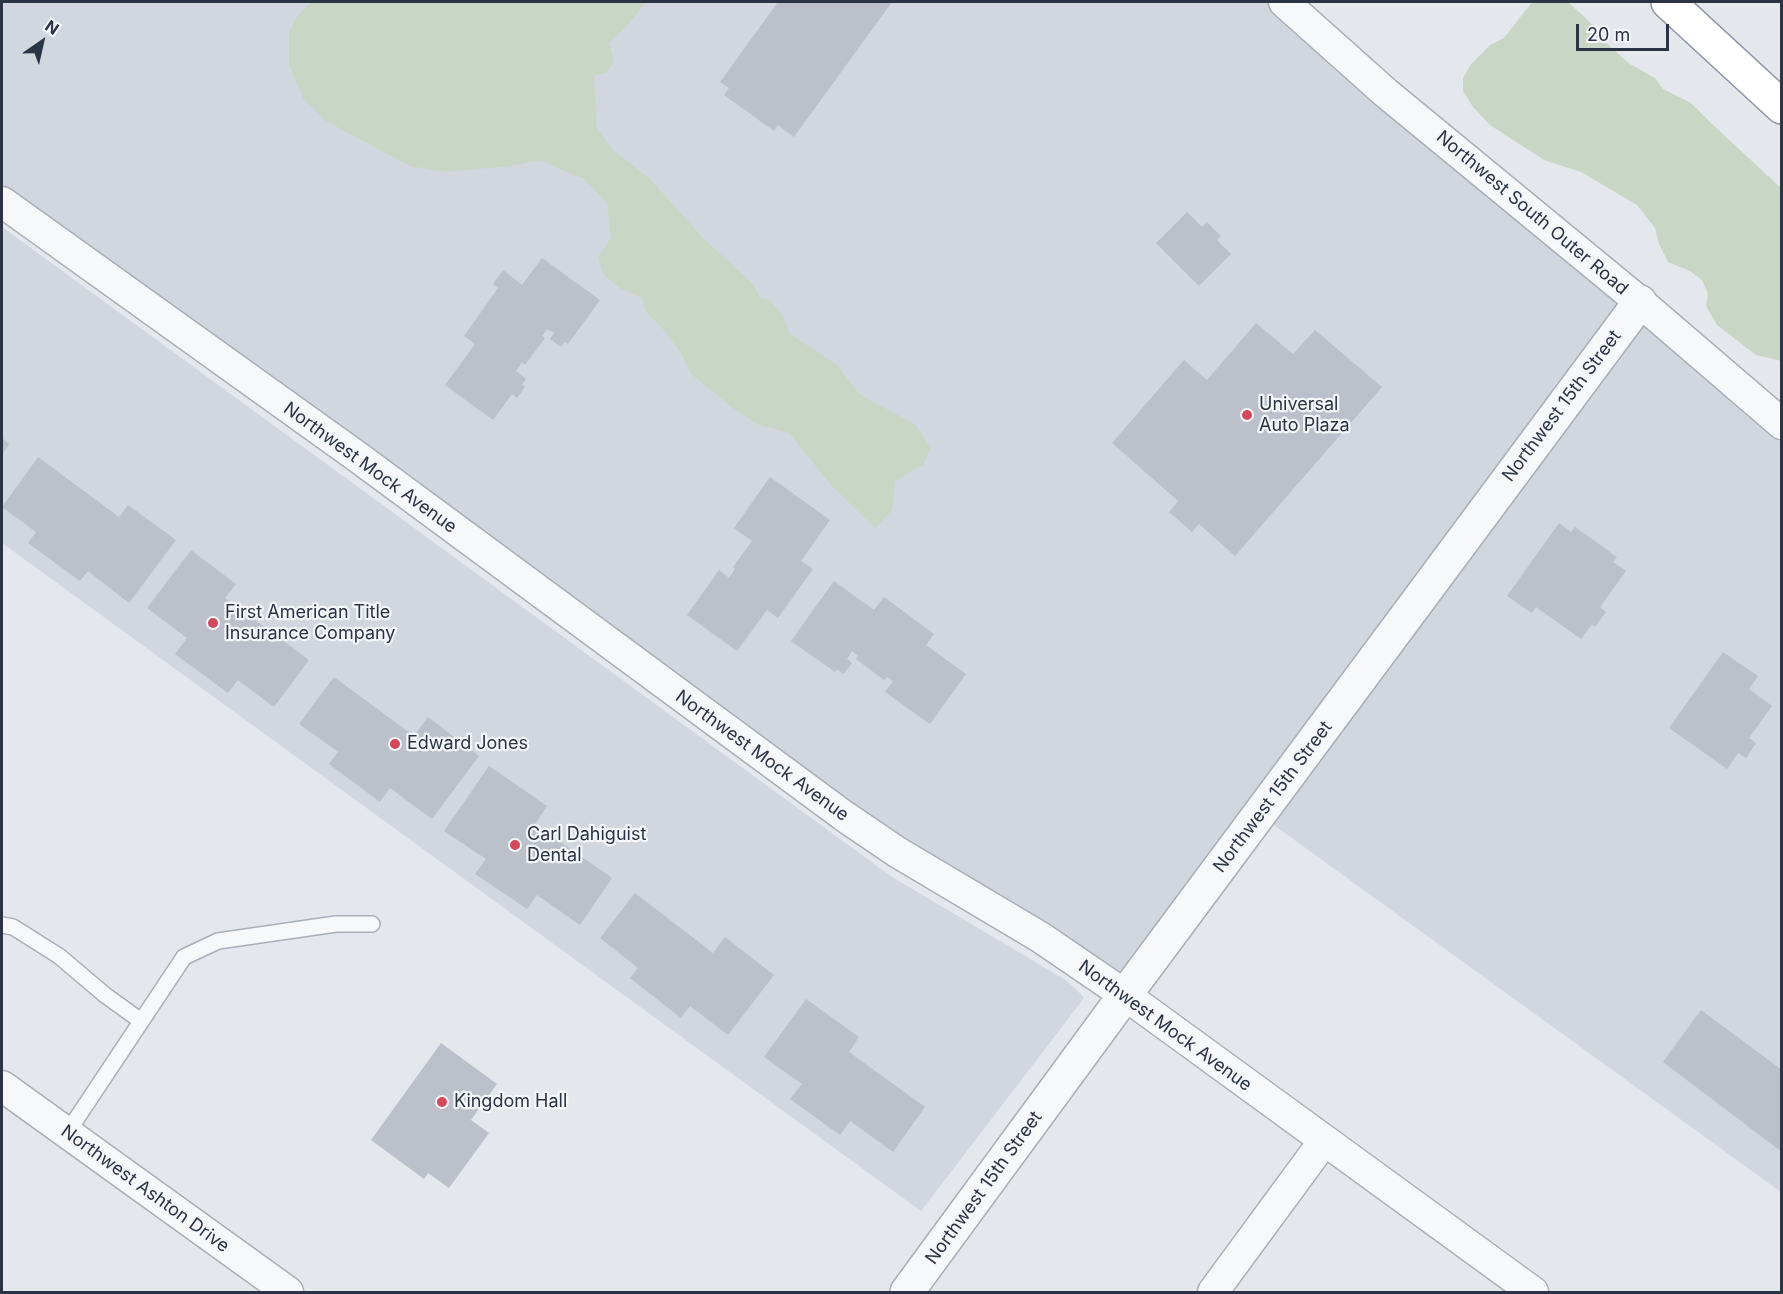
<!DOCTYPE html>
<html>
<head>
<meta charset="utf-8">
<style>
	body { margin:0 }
	#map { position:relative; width:1783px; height:1294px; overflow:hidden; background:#e4e7ec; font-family:Inter,sans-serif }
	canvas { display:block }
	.frame { position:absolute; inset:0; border:3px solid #2b3445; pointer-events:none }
	.north { position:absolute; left:12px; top:12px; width:60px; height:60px; -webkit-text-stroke:4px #f4f6f9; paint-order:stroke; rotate:34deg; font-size:16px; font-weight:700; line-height:24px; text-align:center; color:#2b3445 }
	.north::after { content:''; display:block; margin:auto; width:21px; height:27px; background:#2b3445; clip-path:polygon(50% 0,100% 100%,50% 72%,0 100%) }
	.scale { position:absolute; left:1576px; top:24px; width:93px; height:27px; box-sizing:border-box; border:3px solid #2b3445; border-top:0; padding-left:8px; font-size:18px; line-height:21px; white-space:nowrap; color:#2b3445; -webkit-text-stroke:4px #f4f6f9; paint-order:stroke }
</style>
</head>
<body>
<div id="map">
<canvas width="1783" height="1294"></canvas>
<div class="frame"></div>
<div class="north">N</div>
<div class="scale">20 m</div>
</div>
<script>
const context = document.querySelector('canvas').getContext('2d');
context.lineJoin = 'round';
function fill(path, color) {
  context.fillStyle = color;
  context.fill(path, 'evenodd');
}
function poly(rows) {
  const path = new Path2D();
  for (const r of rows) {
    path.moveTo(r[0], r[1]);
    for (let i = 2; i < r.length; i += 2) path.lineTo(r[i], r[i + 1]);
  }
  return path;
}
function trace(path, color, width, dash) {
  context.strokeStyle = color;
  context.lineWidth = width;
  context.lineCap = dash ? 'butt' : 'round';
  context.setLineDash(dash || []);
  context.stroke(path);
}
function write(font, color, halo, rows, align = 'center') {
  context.font = font + ' Inter,sans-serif';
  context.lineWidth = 4.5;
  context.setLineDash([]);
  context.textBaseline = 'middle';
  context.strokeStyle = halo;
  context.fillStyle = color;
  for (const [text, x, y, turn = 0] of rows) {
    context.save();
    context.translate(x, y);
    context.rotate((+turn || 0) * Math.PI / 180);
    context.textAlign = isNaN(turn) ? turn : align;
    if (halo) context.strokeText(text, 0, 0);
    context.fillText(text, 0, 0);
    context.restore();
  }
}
const built = poly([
	[2,2,1284,2,1781,424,1781,1192,1260,815,1125,995,1040,937,2,202],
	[2,227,892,877,1064,979,1076,989,1084,998,921,1211,2,543]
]);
const green = poly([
	[311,2,646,2,627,26,609,43,614,62,606,73,594,76,597,128,612,149,650,179,703,238,754,285,760,298,770,300,783,316,790,334,837,365,859,394,916,425,930,448,924,464,895,481,892,510,875,528,830,484,789,433,756,424,733,408,691,374,681,353,663,329,646,312,642,298,621,289,604,275,598,258,611,238,607,203,583,178,561,170,542,160,509,166,447,172,410,166,326,121,303,98,289,64,289,32,297,16],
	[1532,2,1568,2,1593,25,1607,44,1630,64,1655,78,1663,89,1691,103,1712,124,1781,188,1781,361,1756,355,1717,325,1706,306,1708,294,1702,280,1690,271,1668,262,1659,244,1655,228,1637,205,1581,172,1544,160,1490,125,1473,107,1463,91,1463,78,1471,64,1490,45,1504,38]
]);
const building = poly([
	[778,2,892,2,794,137,778,125,774,131,724,95,729,88,720,82],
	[1187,212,1202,227,1207,222,1221,236,1217,240,1231,254,1199,286,1156,243],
	[542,258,600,300,568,344,565,342,561,347,550,339,554,333,547,329,542,336,545,338,525,365,522,362,516,371,526,379,522,385,525,387,517,398,512,394,493,420,445,385,475,344,464,336,498,288,493,284,503,270,522,285],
	[1256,323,1293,354,1315,330,1382,387,1235,556,1199,524,1192,532,1169,512,1178,501,1112,443,1184,360,1207,380],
	[2,438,9,444,2,455],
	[38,457,119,517,128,505,176,540,129,603,88,571,80,581,28,543,36,532,2,507],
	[770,477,830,520,801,561,813,569,778,618,767,610,737,651,687,615,719,570,729,578,735,569,733,567,752,541,734,528],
	[1559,523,1571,532,1575,527,1617,557,1613,562,1626,571,1600,607,1606,612,1595,627,1592,625,1581,639,1536,607,1532,613,1507,596],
	[191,550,236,584,225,598,309,660,274,707,238,680,228,693,175,654,187,638,147,608],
	[834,581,874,610,884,597,934,634,926,645,966,674,930,724,885,692,893,681,887,677,884,680,856,659,858,656,852,651,847,659,852,663,844,674,837,669,835,672,791,641],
	[1723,652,1758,676,1749,689,1772,706,1749,738,1756,743,1746,758,1738,753,1727,769,1669,728],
	[334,677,414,736,428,717,479,756,432,819,390,788,380,802,329,764,338,752,299,724],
	[489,766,547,806,535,824,612,878,580,925,537,895,527,909,475,874,486,859,444,831],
	[635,893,713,953,725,937,774,975,728,1035,690,1006,681,1018,630,978,638,968,600,938],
	[806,999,859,1037,849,1052,925,1107,893,1152,850,1121,840,1135,790,1099,802,1084,764,1057],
	[1701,1010,1782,1070,1782,1152,1663,1062],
	[441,1043,497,1084,471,1120,489,1133,449,1188,428,1173,424,1179,371,1140]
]);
const service = poly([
	[2,925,13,927,59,956,105,995,141,1021],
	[67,1133,184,957,218,941,336,924,372,924]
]);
const minor = poly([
	[1284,2,1386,93,1640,302,1782,424],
	[2,202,359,458,844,816,897,852,1040,937,1125,995,1533,1292],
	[2,1086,288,1292],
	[1213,1292,1324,1141]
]);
const tertiary = poly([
	[907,1292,1125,995,1640,302]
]);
const motorway = poly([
	[1668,2,1782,107]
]);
const markers = [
	[1247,415,6,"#d1495b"],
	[213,623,6,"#d1495b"],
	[395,744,6,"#d1495b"],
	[515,845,6,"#d1495b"],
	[442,1102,6,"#d1495b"]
];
const streetNames = [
	["Northwest South Outer Road",1532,213,40],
	["Northwest 15th Street",1562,406,-53],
	["Northwest Mock Avenue",370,468,36],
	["Northwest Mock Avenue",762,756,36],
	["Northwest 15th Street",1273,797,-53],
	["Northwest Mock Avenue",1165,1026,36],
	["Northwest 15th Street",984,1188,-54],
	["Northwest Ashton Drive",145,1189,36]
];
const poiNames = [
	["Universal",1259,405],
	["Auto Plaza",1259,426],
	["First American Title",225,613],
	["Insurance Company",225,634],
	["Edward Jones",407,744],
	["Carl Dahiguist",527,835],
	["Dental",527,856],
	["Kingdom Hall",454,1102]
];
fill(built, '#d2d6de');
fill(green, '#c9d6c5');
fill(building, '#bbc0ca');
trace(service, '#a9aeb7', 18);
trace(minor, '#a9aeb7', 33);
trace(tertiary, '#a9aeb7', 36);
trace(motorway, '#8b94a3', 36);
trace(service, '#f7f8fa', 15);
trace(minor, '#f7f8fa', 30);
trace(tertiary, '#f7f8fa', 33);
trace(motorway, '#fff', 33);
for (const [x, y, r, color] of markers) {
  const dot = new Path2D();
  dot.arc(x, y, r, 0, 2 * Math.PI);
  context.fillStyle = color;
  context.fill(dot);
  trace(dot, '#f4f6f9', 2);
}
write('18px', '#2b3445', '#f4f6f9', streetNames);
write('18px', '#2b3445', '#f4f6f9', poiNames, 'left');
</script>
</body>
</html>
